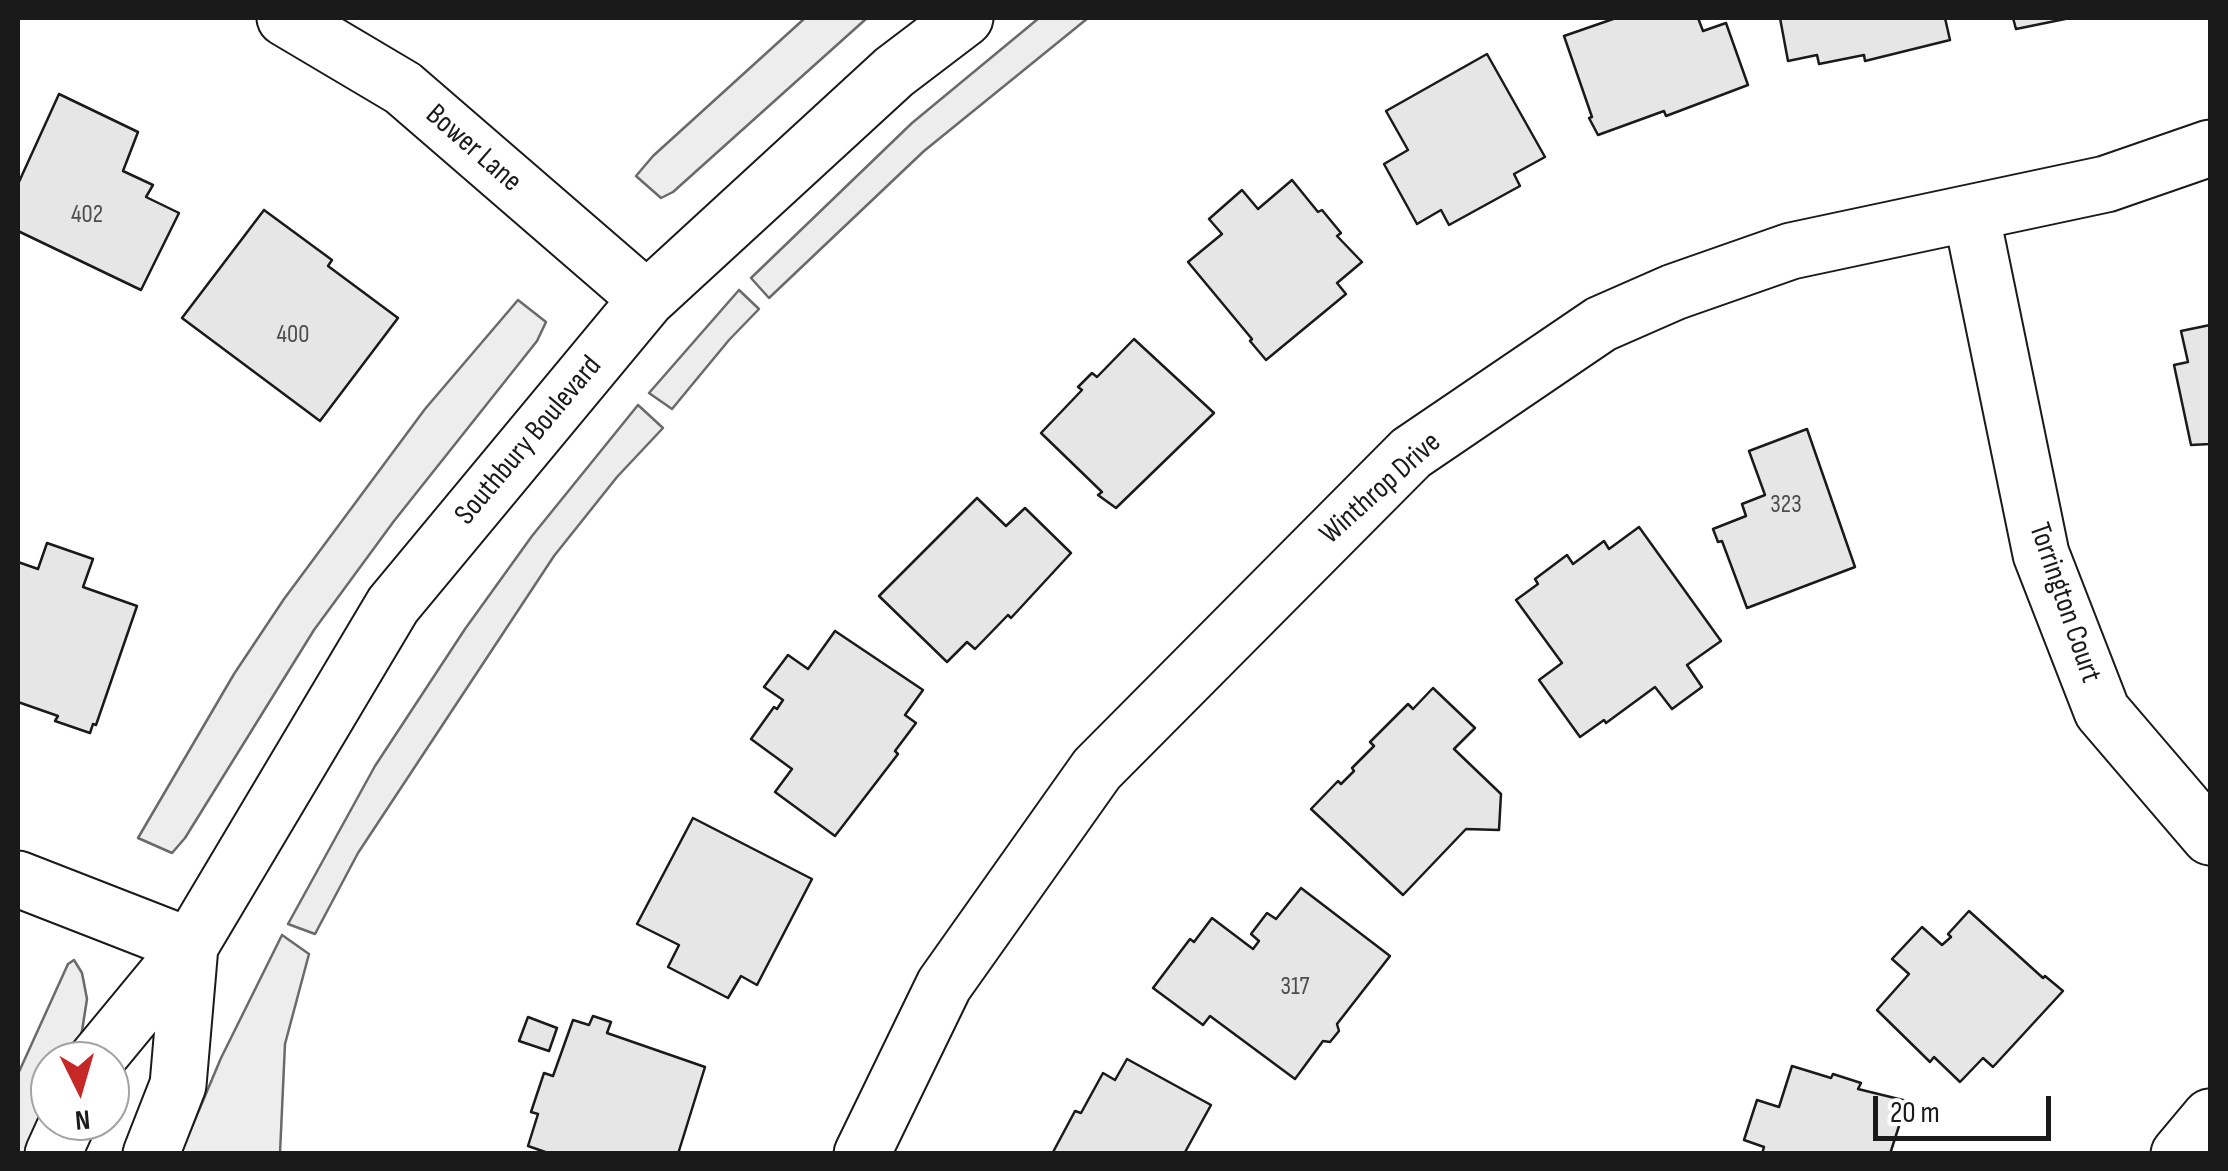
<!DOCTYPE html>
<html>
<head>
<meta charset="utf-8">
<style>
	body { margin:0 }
	#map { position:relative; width:2228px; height:1171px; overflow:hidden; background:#fff; font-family:"Sofia Sans Condensed",sans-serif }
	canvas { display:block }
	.frame { position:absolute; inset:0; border:20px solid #1a1a1a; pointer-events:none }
	.north { position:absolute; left:30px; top:1041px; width:100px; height:100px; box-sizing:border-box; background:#fff; border:2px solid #a3a3a3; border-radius:50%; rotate:175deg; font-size:28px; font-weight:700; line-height:40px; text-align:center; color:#1a1a1a }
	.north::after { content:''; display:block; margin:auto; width:35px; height:45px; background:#c62828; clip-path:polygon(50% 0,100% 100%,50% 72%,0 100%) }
	.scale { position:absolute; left:1873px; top:1096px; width:178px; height:45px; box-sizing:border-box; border:5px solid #1a1a1a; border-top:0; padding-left:12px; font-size:30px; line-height:35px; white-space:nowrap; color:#1a1a1a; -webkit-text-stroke:8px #fff; paint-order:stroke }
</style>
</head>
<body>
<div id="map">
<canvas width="2228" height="1171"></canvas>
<div class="frame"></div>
<div class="north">N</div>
<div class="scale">20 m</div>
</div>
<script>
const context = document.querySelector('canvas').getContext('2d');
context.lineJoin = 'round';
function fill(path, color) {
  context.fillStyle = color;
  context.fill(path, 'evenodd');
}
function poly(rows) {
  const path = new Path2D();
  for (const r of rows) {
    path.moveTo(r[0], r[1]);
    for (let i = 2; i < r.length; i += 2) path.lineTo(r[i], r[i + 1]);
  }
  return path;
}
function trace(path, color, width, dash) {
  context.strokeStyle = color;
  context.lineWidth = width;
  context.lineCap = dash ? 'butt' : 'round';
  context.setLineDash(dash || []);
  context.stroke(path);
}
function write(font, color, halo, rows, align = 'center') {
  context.font = font + ' "Sofia Sans Condensed",sans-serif';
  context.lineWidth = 8;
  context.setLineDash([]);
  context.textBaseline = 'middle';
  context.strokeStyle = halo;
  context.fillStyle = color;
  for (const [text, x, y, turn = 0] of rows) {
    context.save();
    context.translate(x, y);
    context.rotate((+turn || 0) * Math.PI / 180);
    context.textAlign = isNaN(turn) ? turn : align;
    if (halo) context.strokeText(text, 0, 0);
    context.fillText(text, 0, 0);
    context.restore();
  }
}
const built = poly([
	[805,18,867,18,673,192,661,198,636,176,653,156,805,18],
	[1039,18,1088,18,924,151,769,298,751,278,912,123,1039,18],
	[739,290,759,309,729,340,672,409,649,393,739,290],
	[518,300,546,322,537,341,394,521,314,630,185,838,172,853,138,838,234,674,284,599,425,409,518,300],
	[638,405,663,428,617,477,554,556,358,853,315,934,288,924,375,766,465,629,532,536,638,405],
	[282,935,309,954,285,1044,280,1153,181,1153,221,1058,282,935],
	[74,960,82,973,87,999,82,1031,71,1061,50,1061,50,1106,29,1153,18,1154,18,1074,68,964,74,960]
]);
const building = poly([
	[1616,18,1698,18,1703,31,1726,23,1748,85,1666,116,1664,111,1598,135,1589,118,1592,117,1564,36,1616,18],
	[1780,18,1945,18,1950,40,1865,61,1864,55,1819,64,1817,55,1788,61,1780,18],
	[2013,18,2070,18,2016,29,2013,18],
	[1487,54,1545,157,1514,174,1520,186,1449,225,1441,210,1417,224,1384,164,1408,150,1386,111,1487,54],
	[59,94,138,132,123,171,153,185,146,197,179,213,141,290,18,231,18,184,59,94],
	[1292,180,1318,212,1322,210,1341,233,1337,236,1362,262,1337,283,1346,294,1266,360,1250,341,1252,339,1188,262,1222,234,1209,219,1242,190,1258,209,1292,180],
	[264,210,332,260,328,266,398,318,320,421,182,318,264,210],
	[2210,325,2210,444,2191,445,2174,365,2188,362,2181,331,2210,325],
	[1134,339,1214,413,1116,508,1098,495,1102,492,1041,433,1082,390,1078,387,1092,373,1097,377,1134,339],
	[1807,429,1855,567,1747,608,1722,541,1718,542,1713,529,1746,516,1742,504,1765,495,1749,451,1807,429],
	[977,498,1006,526,1025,508,1071,553,1011,618,1008,615,975,649,967,642,947,662,879,596,977,498],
	[1639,527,1721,641,1687,665,1702,687,1672,709,1655,687,1606,723,1604,720,1580,737,1539,680,1562,663,1516,600,1538,584,1535,579,1567,555,1573,564,1604,541,1609,549,1639,527],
	[47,543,93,559,83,587,137,606,96,725,93,724,90,733,55,721,58,716,18,702,18,562,38,569,47,543],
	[835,631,923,690,905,715,916,723,895,751,898,754,835,836,775,792,792,769,751,739,774,707,777,709,783,700,764,687,788,655,808,669,835,631],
	[1433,688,1475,728,1454,749,1501,794,1499,830,1466,829,1403,895,1311,809,1338,781,1341,784,1354,771,1352,768,1374,746,1370,742,1408,704,1413,709,1433,688],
	[693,818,812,879,757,985,741,976,728,998,668,967,679,945,637,924,693,818],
	[1301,888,1390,956,1337,1024,1339,1031,1330,1042,1323,1041,1295,1079,1210,1016,1203,1025,1153,988,1190,939,1194,942,1212,918,1253,949,1259,941,1251,934,1267,913,1276,919,1301,888],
	[1969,911,2043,978,2045,976,2063,991,1993,1067,1983,1058,1960,1082,1934,1057,1930,1062,1877,1010,1909,974,1892,959,1922,927,1942,945,1951,937,1948,934,1969,911],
	[593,1016,611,1022,607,1033,705,1067,678,1154,551,1154,528,1146,538,1114,531,1112,544,1073,553,1076,573,1020,589,1025,593,1016],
	[528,1017,557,1028,549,1051,519,1041,528,1017],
	[1127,1059,1211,1105,1184,1154,1052,1154,1075,1111,1081,1113,1103,1073,1115,1080,1127,1059],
	[1792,1066,1831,1078,1833,1074,1861,1083,1858,1089,1907,1101,1890,1154,1762,1154,1764,1147,1744,1140,1757,1100,1779,1107,1792,1066]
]);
const minor = poly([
	[285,18,403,88,647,299],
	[1971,213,2041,554,2102,711,2210,837],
	[18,879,190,946],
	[95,1061,190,946,393,605,647,299,894,72,965,18],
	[53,1154,68,1121],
	[151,1154,178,1085,190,946],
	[862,1154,944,985,1097,769,1411,453,1601,324,1674,292,1791,251,2106,184,2210,148],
	[2179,1154,2210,1117]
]);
const numberNames = [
	["402",87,216],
	["400",293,336],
	["323",1786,506],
	["317",1295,988]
];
const streetNames = [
	["Bower Lane",473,149,41],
	["Southbury Boulevard",529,441,-50],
	["Winthrop Drive",1381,489,-42],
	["Torrington Court",2064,603,71]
];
fill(built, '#ededed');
trace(built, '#6a6a6a', 2.5);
fill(building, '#e6e6e6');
trace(building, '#1a1a1a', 2.5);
trace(minor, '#1a1a1a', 59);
trace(minor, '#fff', 55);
write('25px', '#4d4d4d', null, numberNames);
write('30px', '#1a1a1a', '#fff', streetNames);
</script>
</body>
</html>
